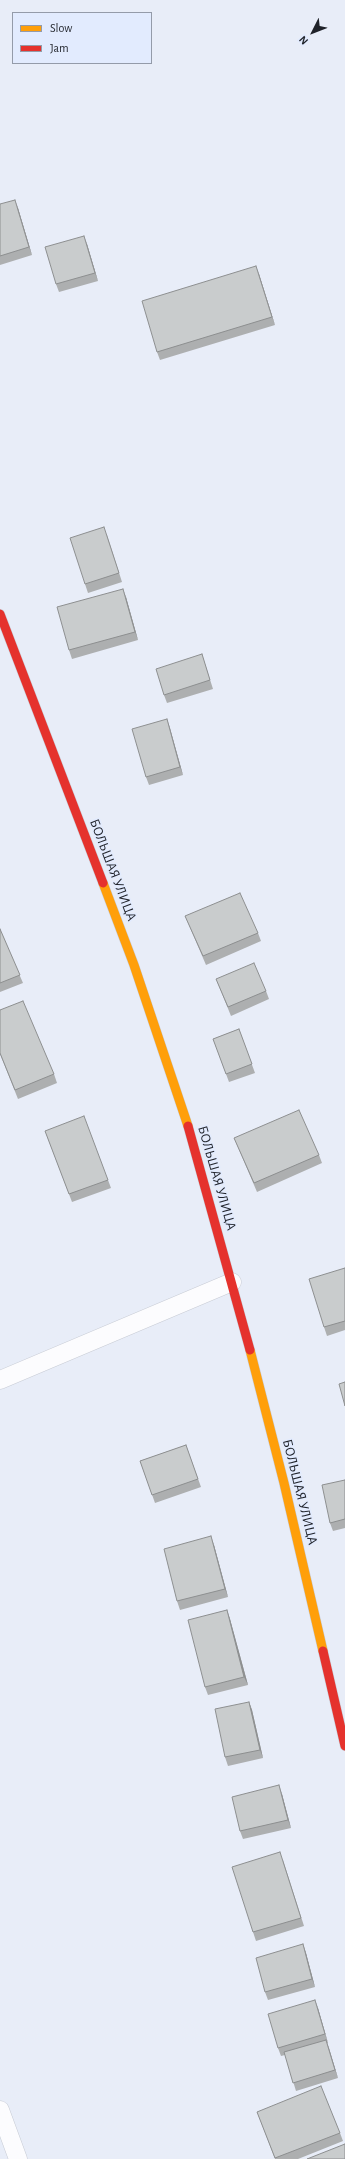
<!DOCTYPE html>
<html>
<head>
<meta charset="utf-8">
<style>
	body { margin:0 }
	#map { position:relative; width:345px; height:2159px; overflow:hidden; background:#e8edf8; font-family:"Alegreya Sans",sans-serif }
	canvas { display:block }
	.legend { position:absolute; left:12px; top:12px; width:140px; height:52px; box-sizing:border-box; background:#e2ebfe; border:1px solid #949ba9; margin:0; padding:5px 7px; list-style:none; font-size:12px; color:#1f2229 }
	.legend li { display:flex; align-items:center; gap:8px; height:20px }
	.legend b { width:20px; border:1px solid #949ba9 }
	.north { position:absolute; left:293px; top:12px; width:40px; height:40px; -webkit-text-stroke:3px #e2ebfe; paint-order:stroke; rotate:228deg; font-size:11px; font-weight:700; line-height:16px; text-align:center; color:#1f2229 }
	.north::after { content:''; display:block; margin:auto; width:14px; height:18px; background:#1f2229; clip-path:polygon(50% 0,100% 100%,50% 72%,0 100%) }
</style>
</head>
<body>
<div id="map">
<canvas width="345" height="2159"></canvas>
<ul class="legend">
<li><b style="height:5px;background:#ff9f0a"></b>Slow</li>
<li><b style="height:5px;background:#e5322d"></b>Jam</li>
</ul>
<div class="north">N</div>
</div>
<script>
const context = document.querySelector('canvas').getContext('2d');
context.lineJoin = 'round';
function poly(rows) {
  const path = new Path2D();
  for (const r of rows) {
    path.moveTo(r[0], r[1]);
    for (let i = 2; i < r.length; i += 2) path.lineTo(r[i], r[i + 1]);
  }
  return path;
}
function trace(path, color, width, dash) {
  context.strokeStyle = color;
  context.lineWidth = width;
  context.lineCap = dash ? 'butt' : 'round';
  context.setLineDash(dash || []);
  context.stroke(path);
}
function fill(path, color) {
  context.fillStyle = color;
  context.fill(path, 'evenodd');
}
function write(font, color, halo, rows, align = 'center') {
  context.font = font + ' "Alegreya Sans",sans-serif';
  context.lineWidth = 3;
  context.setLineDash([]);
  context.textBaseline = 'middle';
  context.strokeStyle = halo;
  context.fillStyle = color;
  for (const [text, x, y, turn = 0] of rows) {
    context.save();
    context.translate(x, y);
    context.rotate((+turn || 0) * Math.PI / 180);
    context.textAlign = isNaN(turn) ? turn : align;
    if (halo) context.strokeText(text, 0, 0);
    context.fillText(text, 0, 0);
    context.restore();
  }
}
const lane = poly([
	[0,1380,232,1282],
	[0,2110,18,2159]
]);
const slow = poly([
	[103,883,134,965,188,1126],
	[250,1350,284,1483,323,1651]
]);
const jam = poly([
	[0,614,103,883],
	[188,1126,250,1350],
	[323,1651,345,1746]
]);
const wall = poly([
	[0,204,18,208,32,255,0,265],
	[87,244,98,281,59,292,56,284],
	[259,274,275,325,160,360,157,352],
	[107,535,122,582,88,593,85,584],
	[126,597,138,640,72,659,69,650],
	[202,654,213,689,167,703,164,695],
	[167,719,183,775,149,785,146,777],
	[185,916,258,933,261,941,206,965],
	[0,930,23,983,0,992],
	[216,979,266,991,269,999,231,1016],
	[0,1010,54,1074,57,1083,18,1099,0,1054],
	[239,1029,255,1073,229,1082,213,1039],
	[45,1131,108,1180,111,1188,72,1202],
	[234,1138,319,1155,322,1163,257,1192],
	[345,1268,345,1330,327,1336,324,1327],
	[186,1445,201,1487,155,1503,140,1461],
	[345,1480,345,1528,333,1531,330,1523],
	[214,1545,228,1597,180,1610,177,1601],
	[227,1610,230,1619,248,1685,208,1695,205,1687],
	[249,1702,252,1710,263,1758,228,1766,225,1757],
	[282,1794,291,1828,243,1839,240,1831],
	[283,1860,304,1926,256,1941,253,1932],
	[303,1944,306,1953,315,1987,268,2000,265,1992],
	[318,2008,328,2043,327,2043,338,2078,296,2091,285,2055,281,2056,278,2048],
	[257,2112,340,2133,343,2141,298,2159,275,2159]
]);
const shadedWall = poly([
	[15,200,18,208,32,255,29,247],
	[84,236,87,244,98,281,95,273],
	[256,266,259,274,275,325,272,317],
	[123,589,126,597,138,640,135,632],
	[167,719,170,728,183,775,180,767],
	[211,1536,214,1545,228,1597,225,1589],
	[227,1610,230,1619,248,1685,244,1677],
	[249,1702,252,1710,263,1758,260,1750],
	[279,1785,282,1794,291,1828,288,1820],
	[303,1944,306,1953,315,1987,312,1979],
	[315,2000,318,2008,328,2043,325,2034],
	[326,2040,329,2048,338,2078,335,2070]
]);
const building = poly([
	[15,200,29,247,0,256,0,204,15,200],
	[84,236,95,273,56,284,45,247,84,236],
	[256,266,272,317,157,352,142,301,256,266],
	[104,527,119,573,85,584,70,538,104,527],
	[123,589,135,632,69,650,57,607,123,589],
	[202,654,210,680,164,695,156,669,202,654],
	[167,719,180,767,146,777,132,729,167,719],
	[240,893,258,933,203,956,185,916,240,893],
	[0,929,20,975,0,983,0,929],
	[254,963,266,991,228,1007,216,979,254,963],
	[23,1001,54,1074,15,1090,0,1053,0,1010,23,1001],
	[239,1029,252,1064,226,1074,213,1039,239,1029],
	[299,1110,319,1155,254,1183,234,1138,299,1110],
	[84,1116,108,1180,69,1194,45,1131,84,1116],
	[345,1268,345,1321,324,1327,309,1279,345,1268],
	[345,1382,345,1406,339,1384,345,1382],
	[186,1445,198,1479,152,1495,140,1461,186,1445],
	[345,1480,345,1519,330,1523,322,1485,345,1480],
	[211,1536,225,1589,177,1601,164,1549,211,1536],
	[227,1610,244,1677,205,1687,188,1620,227,1610],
	[249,1702,260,1750,225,1757,215,1709,249,1702],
	[279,1785,288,1820,240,1831,232,1797,279,1785],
	[280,1852,301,1918,253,1932,232,1867,280,1852],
	[303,1944,312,1979,265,1992,256,1958,303,1944],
	[315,2000,325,2034,278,2048,268,2014,315,2000],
	[326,2040,335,2070,293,2083,284,2052,326,2040],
	[321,2086,340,2133,275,2158,257,2112,321,2086],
	[345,2144,345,2159,307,2159,345,2144]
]);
const streetNames = [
	["БОЛЬШАЯ УЛИЦА",113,870,69],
	["БОЛЬШАЯ УЛИЦА",217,1178,74],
	["БОЛЬШАЯ УЛИЦА",300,1492,76]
];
trace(lane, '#c7cbd4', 19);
trace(slow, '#c7cbd4', 10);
trace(jam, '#c7cbd4', 10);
trace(lane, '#fcfcfe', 18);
trace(slow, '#ff9f0a', 9);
trace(jam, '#e5322d', 9);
fill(wall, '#adafb0');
fill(shadedWall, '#8d8f90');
fill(building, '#c9cccd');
trace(building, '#8d8f90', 1);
write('14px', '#1f2229', '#e2ebfe', streetNames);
</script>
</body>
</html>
